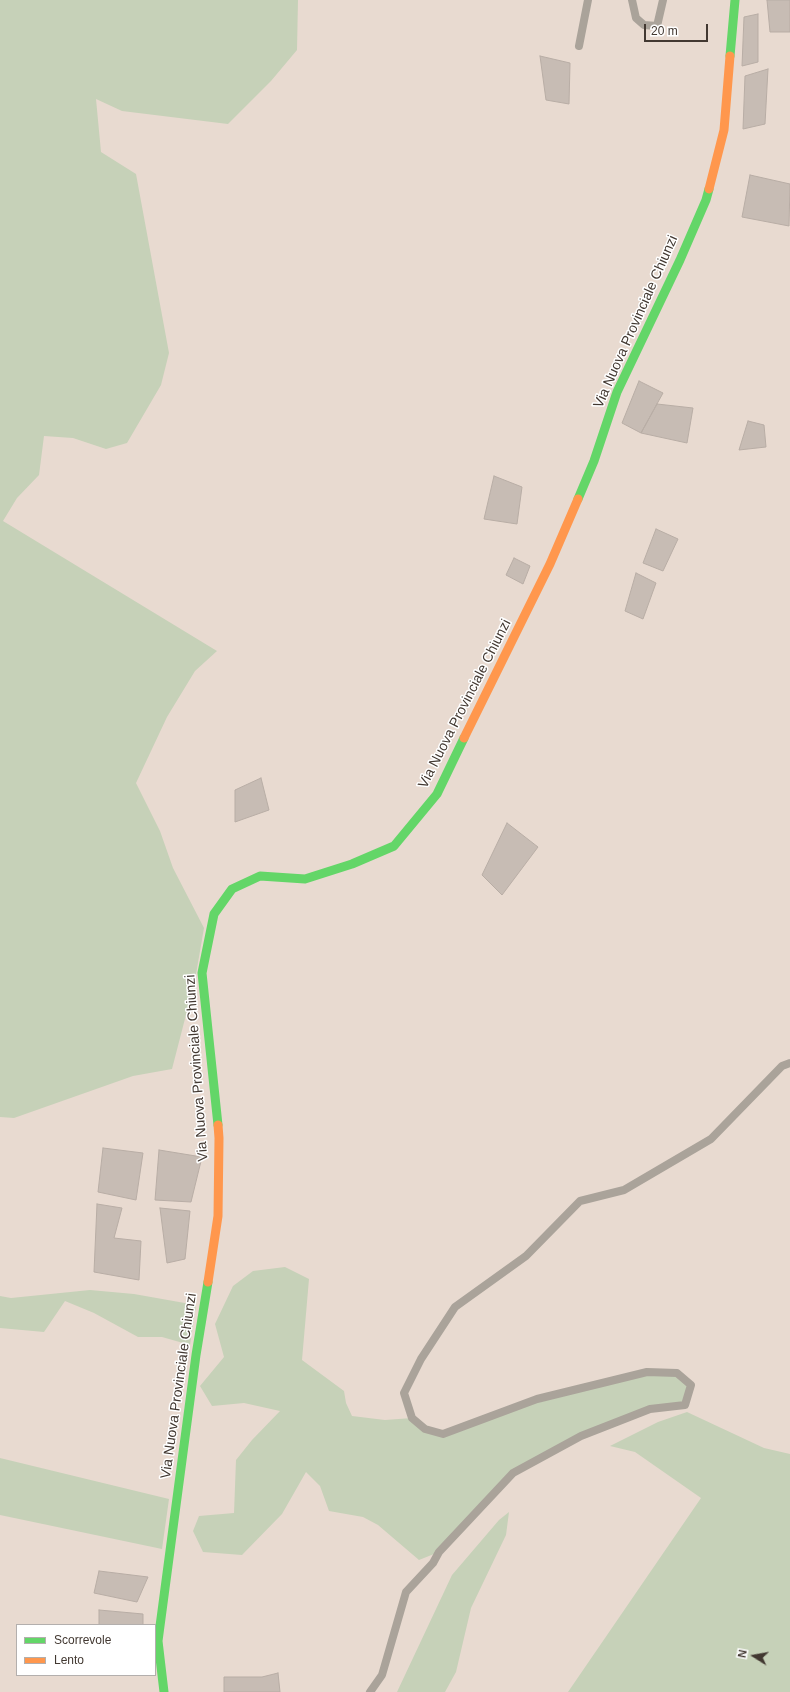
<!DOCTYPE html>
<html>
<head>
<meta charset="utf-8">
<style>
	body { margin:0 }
	#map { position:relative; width:790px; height:1692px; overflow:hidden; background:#e8dad0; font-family:Arial,sans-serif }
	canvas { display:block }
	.legend { position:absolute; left:16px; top:1624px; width:140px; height:52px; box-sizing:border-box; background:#fff; border:1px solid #b3afad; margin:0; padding:5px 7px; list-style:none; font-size:12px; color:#423831 }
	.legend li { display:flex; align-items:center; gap:8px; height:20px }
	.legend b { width:20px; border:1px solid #b3afad }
	.north { position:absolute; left:734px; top:1636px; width:40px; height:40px; -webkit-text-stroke:3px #fff; paint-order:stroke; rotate:281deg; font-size:11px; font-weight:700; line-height:16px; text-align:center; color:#423831 }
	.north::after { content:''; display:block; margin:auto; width:14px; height:18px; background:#423831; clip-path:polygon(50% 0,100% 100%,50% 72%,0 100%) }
	.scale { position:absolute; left:644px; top:24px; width:64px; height:18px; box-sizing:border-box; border:2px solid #423831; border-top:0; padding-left:5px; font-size:12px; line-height:14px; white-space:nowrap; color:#423831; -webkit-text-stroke:3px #fff; paint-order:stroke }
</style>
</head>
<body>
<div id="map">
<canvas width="790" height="1692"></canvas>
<ul class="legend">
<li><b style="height:5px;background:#63d668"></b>Scorrevole</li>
<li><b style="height:5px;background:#ff974d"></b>Lento</li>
</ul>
<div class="north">N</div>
<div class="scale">20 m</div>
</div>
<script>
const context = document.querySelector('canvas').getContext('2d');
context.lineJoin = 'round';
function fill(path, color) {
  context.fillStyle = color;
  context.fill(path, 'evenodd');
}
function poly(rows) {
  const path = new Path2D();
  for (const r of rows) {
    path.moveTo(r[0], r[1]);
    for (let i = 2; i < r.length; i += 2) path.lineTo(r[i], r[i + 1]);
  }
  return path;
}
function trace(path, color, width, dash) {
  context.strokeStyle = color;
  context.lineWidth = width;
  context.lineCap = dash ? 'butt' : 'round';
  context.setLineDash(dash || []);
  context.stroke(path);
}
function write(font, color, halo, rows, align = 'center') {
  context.font = font + ' Arial,sans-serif';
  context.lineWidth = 3;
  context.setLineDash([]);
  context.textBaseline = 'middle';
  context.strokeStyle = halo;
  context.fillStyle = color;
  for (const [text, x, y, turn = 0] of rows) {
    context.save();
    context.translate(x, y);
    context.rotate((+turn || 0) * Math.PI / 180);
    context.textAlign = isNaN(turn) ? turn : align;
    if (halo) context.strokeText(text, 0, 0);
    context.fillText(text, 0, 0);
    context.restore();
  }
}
const green = poly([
	[0,0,298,0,297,50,271,81,228,124,122,111,96,99,101,152,136,174,169,353,161,385,127,443,106,449,73,438,44,436,39,475,17,498,3,521,217,651,195,671,167,717,136,783,160,831,173,868,204,928,195,980,172,1069,133,1076,14,1118,0,1117],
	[285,1267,309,1279,302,1360,344,1391,346,1403,352,1416,385,1420,412,1418,443,1434,537,1399,647,1372,677,1373,691,1385,685,1405,664,1406,581,1436,513,1473,439,1552,419,1560,378,1525,363,1517,329,1511,320,1486,306,1472,282,1514,242,1555,203,1552,193,1531,199,1516,234,1513,236,1460,252,1440,280,1411,244,1403,212,1406,200,1386,224,1357,215,1324,233,1286,253,1271],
	[90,1290,134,1294,196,1305,190,1345,162,1337,138,1337,94,1313,65,1301,44,1332,0,1328,0,1296,11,1298],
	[687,1412,764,1448,790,1454,790,1692,568,1692,701,1498,635,1452,610,1446,658,1422],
	[0,1458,169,1499,162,1549,0,1515],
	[509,1512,506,1535,471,1608,456,1672,445,1692,397,1692,452,1575,499,1520]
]);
const building = poly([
	[767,0,790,0,790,32,770,32,767,0],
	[758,14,758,62,742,66,744,17,758,14],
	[540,56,570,63,569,104,546,100,540,56],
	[768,69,765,124,743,129,745,76,768,69],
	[750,175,790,184,789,226,742,217,750,175],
	[639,381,663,393,641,433,622,423,639,381],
	[657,404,693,408,687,443,641,433,657,404],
	[748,421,764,425,766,447,739,450,748,421],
	[494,476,522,487,517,524,484,519,494,476],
	[656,529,678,539,663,571,643,563,656,529],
	[514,558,530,566,523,584,506,575,514,558],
	[636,573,656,583,643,619,625,611,636,573],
	[261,778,269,810,235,822,235,790,261,778],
	[507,823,538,847,502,895,482,875,507,823],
	[103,1148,143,1153,136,1200,98,1192,103,1148],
	[159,1150,202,1157,191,1202,155,1200,159,1150],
	[97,1204,122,1208,114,1238,141,1241,139,1280,94,1272,97,1204],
	[160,1208,190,1211,185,1259,167,1263,160,1208],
	[99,1571,148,1577,137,1602,94,1593,99,1571],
	[99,1610,143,1614,143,1625,99,1625,99,1610],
	[278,1673,280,1692,224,1692,224,1677,262,1677,278,1673]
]);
const lane = poly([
	[632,0,636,18,644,25,657,26,663,0],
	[579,46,588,0],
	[370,1692,382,1675,406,1592,433,1563,439,1552,513,1473,581,1436,650,1409,685,1405,691,1385,677,1373,647,1372,537,1399,443,1434,425,1429,412,1418,404,1393,421,1359,455,1307,526,1256,580,1201,624,1190,711,1139,782,1066,790,1063]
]);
const fast = poly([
	[730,56,735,0],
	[578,499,594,461,617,392,680,260,706,200,709,189],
	[218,1125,202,973,214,914,232,889,260,876,305,879,352,864,394,846,437,794,464,738],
	[164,1692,158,1641,196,1355,208,1282]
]);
const slow = poly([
	[709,189,724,130,730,56],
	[464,738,550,564,578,499],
	[208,1282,218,1216,219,1138,218,1125]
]);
const streetNames = [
	["Via Nuova Provinciale Chiunzi",636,322,-66],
	["Via Nuova Provinciale Chiunzi",465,704,-63],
	["Via Nuova Provinciale Chiunzi",197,1068,-94],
	["Via Nuova Provinciale Chiunzi",179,1386,-82]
];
fill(green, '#c6d1b8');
fill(building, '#c7bcb4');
trace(building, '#b8ada5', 1);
trace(lane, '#aaa39a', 8);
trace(fast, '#63d668', 9);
trace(slow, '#ff974d', 9);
write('14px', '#423831', '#fff', streetNames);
</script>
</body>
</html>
